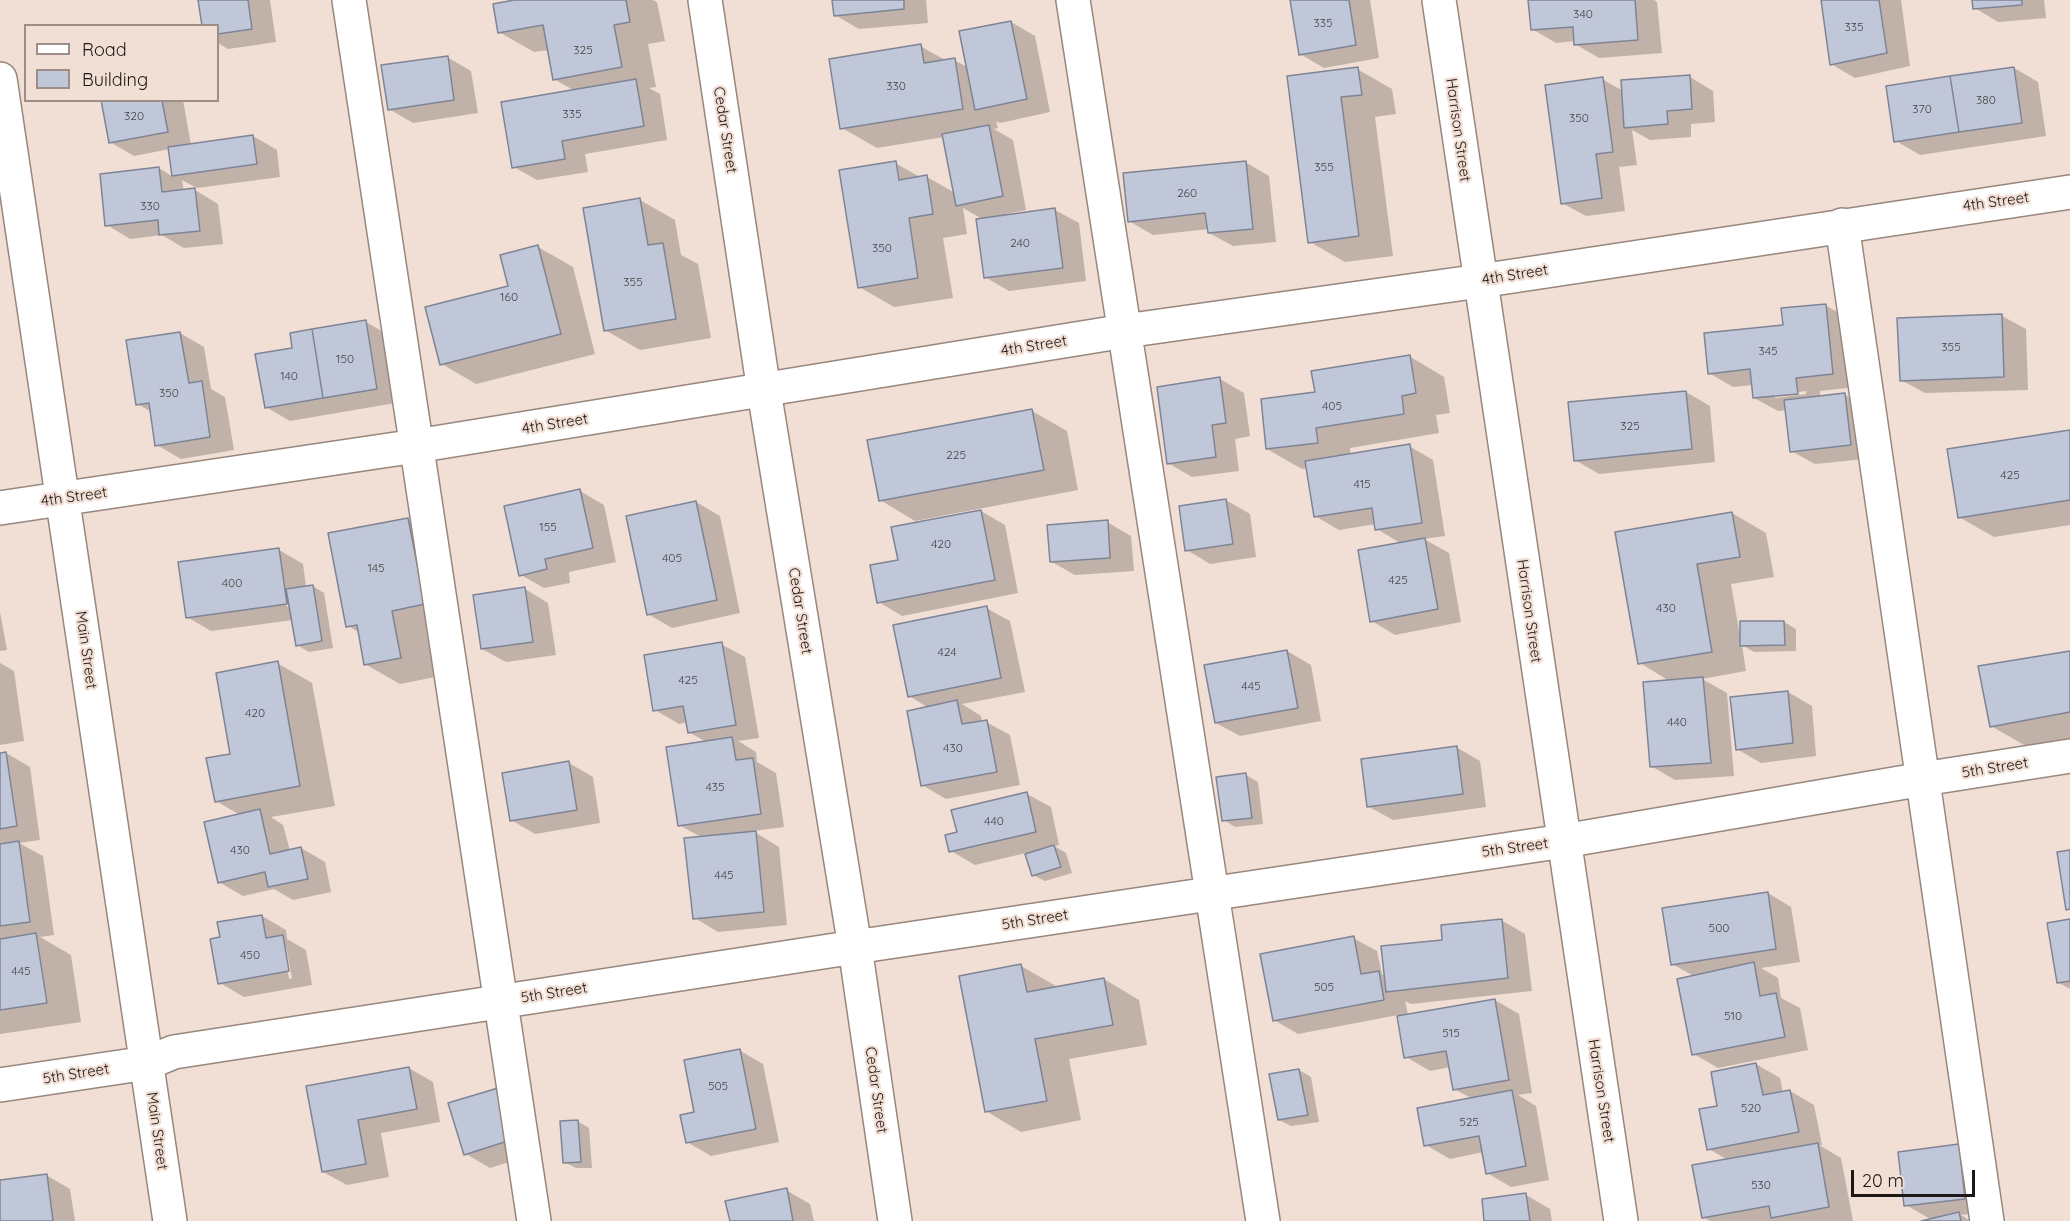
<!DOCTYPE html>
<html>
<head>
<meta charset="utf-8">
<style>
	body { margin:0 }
	#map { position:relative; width:2070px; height:1221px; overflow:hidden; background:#f1ded4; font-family:Quicksand,sans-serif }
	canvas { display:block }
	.legend { position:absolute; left:24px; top:24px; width:195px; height:78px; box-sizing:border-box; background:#f1ded4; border:2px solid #9d8f87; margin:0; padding:8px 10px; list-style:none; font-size:18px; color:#1e1814 }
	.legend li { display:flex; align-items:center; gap:12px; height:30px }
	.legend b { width:30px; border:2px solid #9d8f87 }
	.scale { position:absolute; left:1851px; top:1170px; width:124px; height:27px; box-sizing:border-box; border:3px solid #1e1814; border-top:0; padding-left:8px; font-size:18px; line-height:21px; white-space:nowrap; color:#1e1814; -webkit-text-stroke:4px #f1ded4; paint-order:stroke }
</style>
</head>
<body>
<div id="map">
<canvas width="2070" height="1221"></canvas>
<ul class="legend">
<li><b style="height:8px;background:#fff"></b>Road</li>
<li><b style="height:16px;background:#c0c7d8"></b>Building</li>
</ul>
<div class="scale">20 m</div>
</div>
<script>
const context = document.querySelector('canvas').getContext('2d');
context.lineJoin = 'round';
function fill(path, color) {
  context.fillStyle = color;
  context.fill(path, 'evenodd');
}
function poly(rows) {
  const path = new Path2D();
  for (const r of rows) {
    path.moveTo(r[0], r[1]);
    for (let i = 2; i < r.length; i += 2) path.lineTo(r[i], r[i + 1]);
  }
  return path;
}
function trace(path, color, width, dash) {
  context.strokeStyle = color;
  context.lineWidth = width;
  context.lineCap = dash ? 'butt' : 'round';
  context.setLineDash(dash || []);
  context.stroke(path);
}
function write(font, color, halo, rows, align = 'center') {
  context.font = font + ' Quicksand,sans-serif';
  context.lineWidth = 4.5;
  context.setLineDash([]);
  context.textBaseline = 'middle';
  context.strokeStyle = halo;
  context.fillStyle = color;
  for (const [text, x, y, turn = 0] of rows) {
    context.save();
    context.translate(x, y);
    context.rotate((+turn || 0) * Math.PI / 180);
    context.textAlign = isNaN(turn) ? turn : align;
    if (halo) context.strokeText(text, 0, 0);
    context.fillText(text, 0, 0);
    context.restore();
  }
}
const shadow = poly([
	[200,0,270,0,276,42,228,49,218,43,218,26],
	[516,0,653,0,657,2,665,41,648,44,656,87,649,88,660,94,667,140,585,154,588,172,537,180,514,167,575,91,554,79,549,50,534,52,499,32],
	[834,0,926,0,928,23,859,29,835,15],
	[1291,0,1370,0,1379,58,1324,68,1300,54],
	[1530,0,1654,0,1657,2,1662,53,1599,58,1575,44,1575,41,1556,43,1532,29],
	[1823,0,1901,0,1910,66,1855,78,1831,64],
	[1974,0,2044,0,2046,18,1998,22,1975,8],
	[1011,22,1035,36,1050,112,1000,123,996,121,998,128,994,129,1013,140,1026,210,1006,214,1006,216,1055,210,1079,223,1086,281,1009,291,985,277,982,219,963,208,967,234,943,238,953,298,894,307,859,287,895,163,922,178,927,177,955,193,944,137,877,148,842,128,920,46,947,61,954,60,967,67],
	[447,57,471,71,478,113,413,123,389,109],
	[2014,68,2038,82,2046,136,1920,155,1896,141],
	[1357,69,1392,89,1396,114,1375,117,1393,256,1345,262,1310,242,1288,77],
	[1690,77,1713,91,1715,122,1691,124,1691,137,1650,140,1632,130,1637,165,1619,167,1625,211,1586,216,1562,203,1602,79,1623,91],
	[102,100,183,100,191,145,253,136,277,150,280,177,197,188,182,180,184,191,195,190,218,204,223,244,184,248,162,235,130,239,107,225,159,168,173,177,170,149,134,156,110,142],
	[1245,162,1269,176,1276,242,1233,246,1209,233,1209,229,1153,235,1129,221],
	[640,200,675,220,681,255,698,264,711,338,640,350,605,330],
	[538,247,573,267,595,354,476,384,442,364,510,287],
	[1825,305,1849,319,1856,387,1820,391,1820,398,1845,395,1869,409,1874,458,1815,464,1791,451,1786,410,1778,411,1754,398,1753,385,1733,387,1709,373],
	[1806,391,1806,394,1775,398,1775,395],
	[2002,316,2026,329,2028,390,1925,393,1901,380],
	[366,322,390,336,401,402,290,421,266,407],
	[180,333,204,347,211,389,225,397,234,450,181,459,157,445,152,412,137,404],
	[1409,356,1444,377,1450,413,1436,415,1439,433,1350,448,1351,455,1409,446,1433,460,1445,536,1424,539,1449,553,1461,622,1395,635,1372,621,1402,544,1377,529,1376,524,1339,530,1315,516,1308,468,1302,469,1267,449,1316,393],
	[1220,379,1244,393,1250,436,1235,439,1239,471,1192,477,1168,463],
	[1686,392,1710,406,1715,462,1599,474,1575,460],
	[1032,411,1067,431,1078,490,915,521,880,500],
	[2070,431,2070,525,1994,537,1959,517],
	[580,491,604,505,616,562,569,572,570,583,544,588,521,575],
	[1226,500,1250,514,1256,557,1210,564,1187,550],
	[696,502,720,516,740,613,672,628,648,614],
	[981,511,1005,525,1018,593,902,616,879,602,900,561],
	[1732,513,1766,533,1774,577,1731,584,1740,636,1784,622,1796,629,1796,651,1754,652,1742,645,1746,671,1702,679,1727,693,1734,776,1675,780,1651,766,1671,682,1640,663,1617,533],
	[408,519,442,540,459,624,426,630,435,677,400,684,365,664,360,633,348,626],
	[1107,522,1131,536,1134,571,1075,575,1052,562],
	[279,550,303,564,306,587,313,586,324,593,333,648,309,652,297,645,293,620,211,631,187,617],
	[281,599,290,604,290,608,280,602],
	[525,589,548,603,556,655,506,662,482,649],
	[986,608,1010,621,1025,692,962,704,981,716,982,722,986,722,1010,735,1020,785,946,799,922,785,929,708,909,696],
	[0,612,7,650,0,651],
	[721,644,745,657,759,738,738,741,756,752,757,762,776,773,784,827,753,831,779,847,787,925,718,932,695,918,703,838,679,825,706,742,689,732,687,722,679,724,655,710],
	[1287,651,1311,665,1321,721,1240,736,1216,723],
	[2070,652,2070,738,2026,746,1991,726],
	[0,663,14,671,24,741,0,745],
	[277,663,312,683,335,806,271,817,283,825,290,851,301,848,325,862,331,892,293,900,274,889,243,896,219,882,240,815,216,801,232,755],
	[1788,692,1812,706,1816,756,1761,763,1737,749],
	[1456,747,1480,761,1486,807,1393,820,1369,807],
	[6,753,30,767,40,840,19,843,43,856,54,935,40,937,71,955,81,1022,0,1034,0,754],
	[569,763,593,777,600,823,535,834,511,820],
	[1246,775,1258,782,1263,824,1235,827,1224,820],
	[1027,794,1051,807,1059,845,1054,846,1066,853,1072,873,1045,881,1033,875,1026,853,975,865,951,851,958,833],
	[1768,893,1791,907,1800,962,1761,968,1778,978,1781,998,1800,1008,1808,1050,1718,1068,1694,1054,1694,976,1672,964],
	[262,916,286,930,287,939,306,950,312,985,244,997,220,983,222,938],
	[283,947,286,947,292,978,289,979],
	[1501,920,1525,934,1532,991,1411,1004,1405,1001,1408,1015,1495,1000,1519,1014,1532,1093,1518,1095,1536,1106,1549,1180,1511,1187,1487,1173,1483,1152,1450,1159,1426,1145,1473,1099,1454,1089,1450,1067,1430,1071,1406,1057,1398,1015,1298,1034,1274,1020,1353,938,1377,951,1382,974,1386,977,1444,941],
	[2070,921,2070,989,2059,983],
	[1021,966,1056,986,1056,988,1104,979,1139,1000,1147,1045,1069,1059,1081,1120,1021,1132,986,1111],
	[739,1050,763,1064,779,1142,711,1156,687,1142,696,1113],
	[1756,1064,1780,1078,1783,1093,1790,1091,1814,1105,1822,1145,1819,1145,1841,1158,1853,1221,1710,1221,1703,1217,1728,1160,1709,1149,1719,1107],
	[409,1068,433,1082,440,1122,381,1133,389,1177,347,1185,323,1172,308,1087],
	[1299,1070,1311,1077,1319,1122,1291,1126,1279,1120],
	[450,1104,538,1153,490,1168,466,1154],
	[577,1121,589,1128,592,1168,576,1168,564,1162],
	[1958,1146,1982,1160,1988,1212,1961,1215,1971,1221,1928,1221,1932,1220,1906,1205],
	[46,1175,70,1189,75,1221,0,1221,0,1181],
	[786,1190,810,1204,814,1221,731,1221],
	[1526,1195,1550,1209,1552,1221,1486,1221]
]);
const building = poly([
	[198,0,248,0,252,29,218,34,218,26,202,26,198,0],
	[514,0,626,0,630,22,614,25,622,67,553,80,543,25,498,33,493,4,514,0],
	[832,0,904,0,904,9,834,16,832,0],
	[1290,0,1349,0,1356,45,1299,55,1290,0],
	[1528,0,1635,0,1638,40,1574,45,1573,27,1531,30,1528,0],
	[1821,0,1879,0,1887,53,1830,65,1821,0],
	[1972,0,2022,0,2022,5,1973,9,1972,0],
	[1011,21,1027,99,975,110,959,31,1011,21],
	[921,44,924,63,955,58,963,109,840,129,829,59,921,44],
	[448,56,454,100,388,110,381,65,448,56],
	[1358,67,1362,95,1341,97,1359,236,1308,243,1287,76,1358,67],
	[2014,67,2022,123,1959,132,1950,76,2014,67],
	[1690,75,1692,109,1667,111,1668,124,1624,128,1621,80,1690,75],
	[1950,76,1959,132,1894,142,1886,86,1950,76],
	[1603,77,1613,152,1596,154,1602,198,1561,204,1545,85,1603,77],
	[636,79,644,126,562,141,565,159,512,168,501,102,636,79],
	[101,100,162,100,168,132,109,143,101,100],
	[989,125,1003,196,956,206,942,134,989,125],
	[253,135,257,164,172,176,168,147,253,135],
	[896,161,899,180,927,175,933,214,909,218,918,278,858,288,839,170,896,161],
	[1246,161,1253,229,1208,233,1205,213,1128,222,1123,173,1246,161],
	[159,167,162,192,195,188,200,231,159,235,158,220,105,226,100,174,159,167],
	[640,198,648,245,663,243,676,319,604,331,583,208,640,198],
	[1055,208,1063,268,984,278,976,219,1055,208],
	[538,245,561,334,440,365,425,307,508,286,500,255,538,245],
	[1826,304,1833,374,1796,378,1798,394,1753,398,1750,369,1708,374,1704,333,1783,325,1781,308,1826,304],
	[2002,314,2004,377,1900,381,1897,318,2002,314],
	[366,320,377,389,323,398,312,329,366,320],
	[312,329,323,398,265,408,255,354,292,348,290,333,312,329],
	[180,332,189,383,202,381,210,437,155,446,149,403,136,405,126,340,180,332],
	[1410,355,1416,393,1402,396,1404,414,1316,428,1318,443,1266,449,1261,399,1315,392,1311,371,1410,355],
	[1220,377,1226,423,1212,425,1216,457,1167,464,1157,387,1220,377],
	[1686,391,1692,449,1574,461,1568,402,1686,391],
	[1845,393,1851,445,1790,452,1784,400,1845,393],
	[1032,409,1044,470,879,501,867,440,1032,409],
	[2070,430,2070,500,1958,518,1947,449,2070,430],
	[1410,444,1422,523,1375,530,1372,508,1314,517,1305,461,1410,444],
	[580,489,593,548,545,559,547,569,519,576,504,506,580,489],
	[1226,499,1233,544,1185,551,1179,506,1226,499],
	[696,501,717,600,647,615,626,516,696,501],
	[981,510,995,580,877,603,870,565,898,560,891,527,981,510],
	[1732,512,1740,557,1697,564,1712,652,1638,664,1615,532,1732,512],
	[408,518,425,604,392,611,401,658,364,665,357,625,346,627,328,533,408,518],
	[1108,520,1110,558,1050,562,1047,525,1108,520],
	[1425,538,1438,609,1370,622,1358,550,1425,538],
	[279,548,287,604,186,618,178,562,279,548],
	[313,585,322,641,296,646,286,589,313,585],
	[525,587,533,642,481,649,473,595,525,587],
	[987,606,1001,678,908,697,893,625,987,606],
	[1740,621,1784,621,1785,645,1740,646,1740,621],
	[722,642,736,725,688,733,683,706,653,711,644,655,722,642],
	[1287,650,1298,708,1215,723,1204,665,1287,650],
	[2070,651,2070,712,1990,727,1978,666,2070,651],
	[278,661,300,786,215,802,206,758,230,754,216,673,278,661],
	[1703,677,1711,763,1650,767,1643,682,1703,677],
	[1788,691,1793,743,1736,750,1730,697,1788,691],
	[957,700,962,724,987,720,997,772,921,786,907,711,957,700],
	[732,737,736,760,753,758,761,814,678,826,666,747,732,737],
	[1457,746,1463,794,1367,807,1361,759,1457,746],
	[6,752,17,826,0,829,0,753,6,752],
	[569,761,577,810,510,821,502,773,569,761],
	[1246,773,1252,818,1222,821,1216,777,1246,773],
	[1027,792,1036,832,949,852,945,835,957,832,951,810,1027,792],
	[260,809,270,854,301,847,308,879,268,887,265,872,218,883,204,822,260,809],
	[756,831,764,912,693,919,684,838,756,831],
	[19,841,30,922,0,926,0,844,19,841],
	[1054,845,1061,867,1032,876,1025,854,1054,845],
	[2070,850,2070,909,2066,910,2057,852,2070,850],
	[1768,892,1776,949,1671,965,1662,908,1768,892],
	[262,915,266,938,283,935,289,971,218,984,210,939,220,937,217,922,262,915],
	[1502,919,1508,978,1386,992,1381,946,1442,940,1441,925,1502,919],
	[2070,919,2070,981,2057,983,2047,923,2070,919],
	[36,933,47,1003,0,1010,0,939,36,933],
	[1354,936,1361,974,1379,971,1384,1000,1273,1021,1260,954,1354,936],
	[1754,962,1760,996,1776,993,1785,1037,1692,1055,1677,979,1754,962],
	[1021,964,1027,992,1104,978,1113,1025,1035,1039,1047,1101,985,1112,959,976,1021,964],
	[1495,999,1509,1080,1453,1090,1446,1051,1404,1058,1397,1016,1495,999],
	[740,1049,756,1129,686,1143,680,1115,694,1112,684,1060,740,1049],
	[1756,1063,1763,1095,1790,1090,1799,1132,1707,1150,1699,1109,1717,1106,1711,1072,1756,1063],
	[409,1067,417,1109,358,1120,366,1164,322,1172,306,1086,409,1067],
	[1299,1069,1308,1115,1278,1120,1269,1074,1299,1069],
	[498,1088,514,1139,464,1155,448,1103,498,1088],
	[1512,1090,1526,1166,1486,1174,1479,1136,1424,1146,1417,1108,1512,1090],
	[578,1120,581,1162,563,1163,560,1121,578,1120],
	[1818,1143,1829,1207,1771,1218,1769,1206,1702,1218,1692,1165,1818,1143],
	[1959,1144,1965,1199,1904,1206,1898,1152,1959,1144],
	[47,1174,53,1221,0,1221,0,1180,47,1174],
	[787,1188,793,1221,730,1221,725,1201,787,1188],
	[1526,1193,1530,1221,1484,1221,1482,1199,1526,1193],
	[1959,1212,1961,1221,1921,1221,1959,1212]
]);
const minor = poly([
	[349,0,534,1221],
	[705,0,764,391,855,947,895,1221],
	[1073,0,1263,1221],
	[1439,0,1621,1221],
	[0,79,170,1221],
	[1842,225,1987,1221],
	[0,508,416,446,1125,331,1480,281,2070,192],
	[0,1085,147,1063,174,1052,855,947,1564,841,1923,779,2070,756]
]);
const numberNames = [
	["340",1583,14],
	["335",1323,23],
	["335",1854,27],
	["325",583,50],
	["330",896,86],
	["380",1986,100],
	["370",1922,109],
	["335",572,114],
	["320",134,116],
	["350",1579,118],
	["355",1324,167],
	["260",1187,193],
	["330",150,206],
	["240",1020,243],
	["350",882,248],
	["355",633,282],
	["160",509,297],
	["355",1951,347],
	["345",1768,351],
	["150",345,359],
	["140",289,376],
	["350",169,393],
	["405",1332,406],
	["325",1630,426],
	["225",956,455],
	["425",2010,475],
	["415",1362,484],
	["155",548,527],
	["420",941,544],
	["405",672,558],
	["145",376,568],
	["425",1398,580],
	["400",232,583],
	["430",1666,608],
	["424",947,652],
	["425",688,680],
	["445",1251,686],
	["420",255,713],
	["440",1677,722],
	["430",953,748],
	["435",715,787],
	["440",994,821],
	["430",240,850],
	["445",724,875],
	["500",1719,928],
	["450",250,955],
	["445",21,971],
	["505",1324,987],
	["510",1733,1016],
	["515",1451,1033],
	["505",718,1086],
	["520",1751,1108],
	["525",1469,1122],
	["530",1761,1185]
];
const streetNames = [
	["Cedar Street",725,130,81],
	["Harrison Street",1458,130,82],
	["4th Street",1996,202,-8],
	["4th Street",1515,275,-9],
	["4th Street",1034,346,-9],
	["4th Street",555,424,-9],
	["4th Street",74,497,-8],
	["Cedar Street",800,611,81],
	["Harrison Street",1529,611,82],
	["Main Street",86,650,82],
	["5th Street",1995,768,-9],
	["5th Street",1515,848,-8],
	["5th Street",1035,920,-9],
	["5th Street",554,993,-9],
	["5th Street",76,1074,-9],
	["Cedar Street",876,1090,82],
	["Harrison Street",1601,1091,81],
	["Main Street",157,1131,82]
];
fill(shadow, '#0003');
fill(building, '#c0c7d8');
trace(building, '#7f8495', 1.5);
trace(minor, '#98877d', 36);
trace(minor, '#fff', 33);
write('12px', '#464445', null, numberNames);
write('15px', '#1e1814', '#f1ded4', streetNames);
</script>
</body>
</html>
